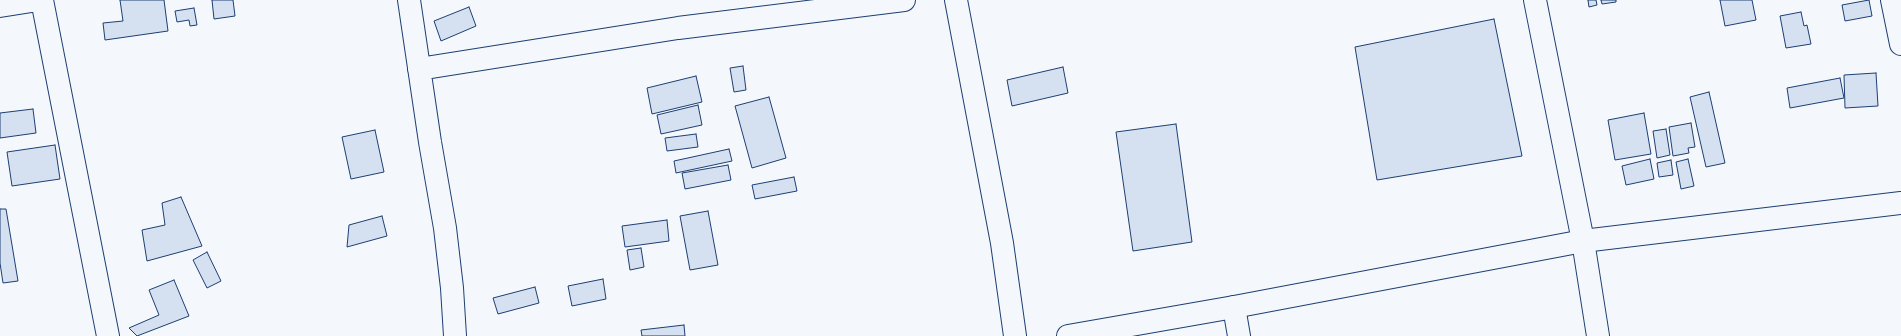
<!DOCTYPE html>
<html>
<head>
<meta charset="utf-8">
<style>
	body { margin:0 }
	canvas { display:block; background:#f4f7fb }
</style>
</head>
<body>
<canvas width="1901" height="336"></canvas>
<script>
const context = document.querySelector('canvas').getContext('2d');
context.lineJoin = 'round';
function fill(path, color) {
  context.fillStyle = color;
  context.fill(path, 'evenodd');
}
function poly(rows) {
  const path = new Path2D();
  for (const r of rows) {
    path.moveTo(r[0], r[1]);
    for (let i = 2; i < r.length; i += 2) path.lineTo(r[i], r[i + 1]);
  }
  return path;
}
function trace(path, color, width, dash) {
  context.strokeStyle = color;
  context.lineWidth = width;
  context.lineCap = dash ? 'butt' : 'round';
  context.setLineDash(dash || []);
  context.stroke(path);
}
const building = poly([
	[120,0,164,0,168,31,105,40,103,23,123,21,120,0],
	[212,0,233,0,235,16,214,19,212,0],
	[1588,0,1596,0,1597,5,1589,7,1588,0],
	[1601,0,1616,0,1616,2,1602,4,1601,0],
	[1720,0,1752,0,1756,20,1725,26,1720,0],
	[1869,0,1872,16,1845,21,1842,5,1869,0],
	[469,7,476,26,441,41,434,21,469,7],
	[194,8,197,25,190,26,189,20,177,22,175,11,194,8],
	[1801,12,1804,26,1807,25,1811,44,1786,48,1780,16,1801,12],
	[1494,19,1522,156,1377,180,1355,47,1494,19],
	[743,66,746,90,734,92,730,68,743,66],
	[1063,67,1068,93,1012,106,1007,80,1063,67],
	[1876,73,1878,106,1845,108,1844,75,1876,73],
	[696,76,702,102,652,114,647,88,696,76],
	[1840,78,1844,98,1790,108,1787,88,1840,78],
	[1709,92,1725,163,1706,167,1690,97,1709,92],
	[769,97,786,158,752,168,735,106,769,97],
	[698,105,702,125,661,134,657,115,698,105],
	[33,109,36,133,0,138,0,113,33,109],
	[1644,113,1651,154,1615,160,1608,120,1644,113],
	[1691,123,1695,147,1688,148,1689,153,1673,156,1669,127,1691,123],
	[1176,124,1192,242,1133,251,1116,132,1176,124],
	[1666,129,1670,155,1657,158,1653,131,1666,129],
	[375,130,384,172,351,179,342,137,375,130],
	[696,134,698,147,667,151,665,138,696,134],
	[55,145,60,179,12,186,7,152,55,145],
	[729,149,732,161,676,173,674,161,729,149],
	[1650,159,1654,179,1626,185,1622,166,1650,159],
	[1688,159,1694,186,1681,189,1676,162,1688,159],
	[1671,160,1673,175,1659,177,1657,163,1671,160],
	[728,165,731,180,685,189,682,173,728,165],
	[794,177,797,191,755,199,752,185,794,177],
	[181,197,202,246,147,261,142,230,165,225,162,203,181,197],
	[0,209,6,209,18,281,3,283,0,263,0,209],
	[708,211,718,265,690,270,680,216,708,211],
	[382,216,387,236,347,247,349,225,382,216],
	[667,220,669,241,625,247,622,226,667,220],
	[641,248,644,267,630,270,627,250,641,248],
	[207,252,221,281,207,288,193,260,207,252],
	[603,279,606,299,572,306,568,286,603,279],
	[174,280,189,316,137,336,129,328,159,315,149,290,174,280],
	[535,287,539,303,498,314,493,298,535,287],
	[684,325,685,336,642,336,641,330,684,325]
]);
const minor = poly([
	[42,0,108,336],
	[409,0,430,142,445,228,452,288,455,336],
	[956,0,1002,243,1015,336],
	[1535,0,1583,241,1598,336],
	[1892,0,1901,44],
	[0,6,38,0],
	[419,69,678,28,904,0],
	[1234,307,1239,336]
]);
const tertiary = poly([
	[1068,336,1234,307,1583,241,1901,203]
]);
fill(building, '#d5e0f0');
trace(building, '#1d3f73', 1);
trace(minor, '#1d3f73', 24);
trace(tertiary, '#1d3f73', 24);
trace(minor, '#f4f7fb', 22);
trace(tertiary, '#f4f7fb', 22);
</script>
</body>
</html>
